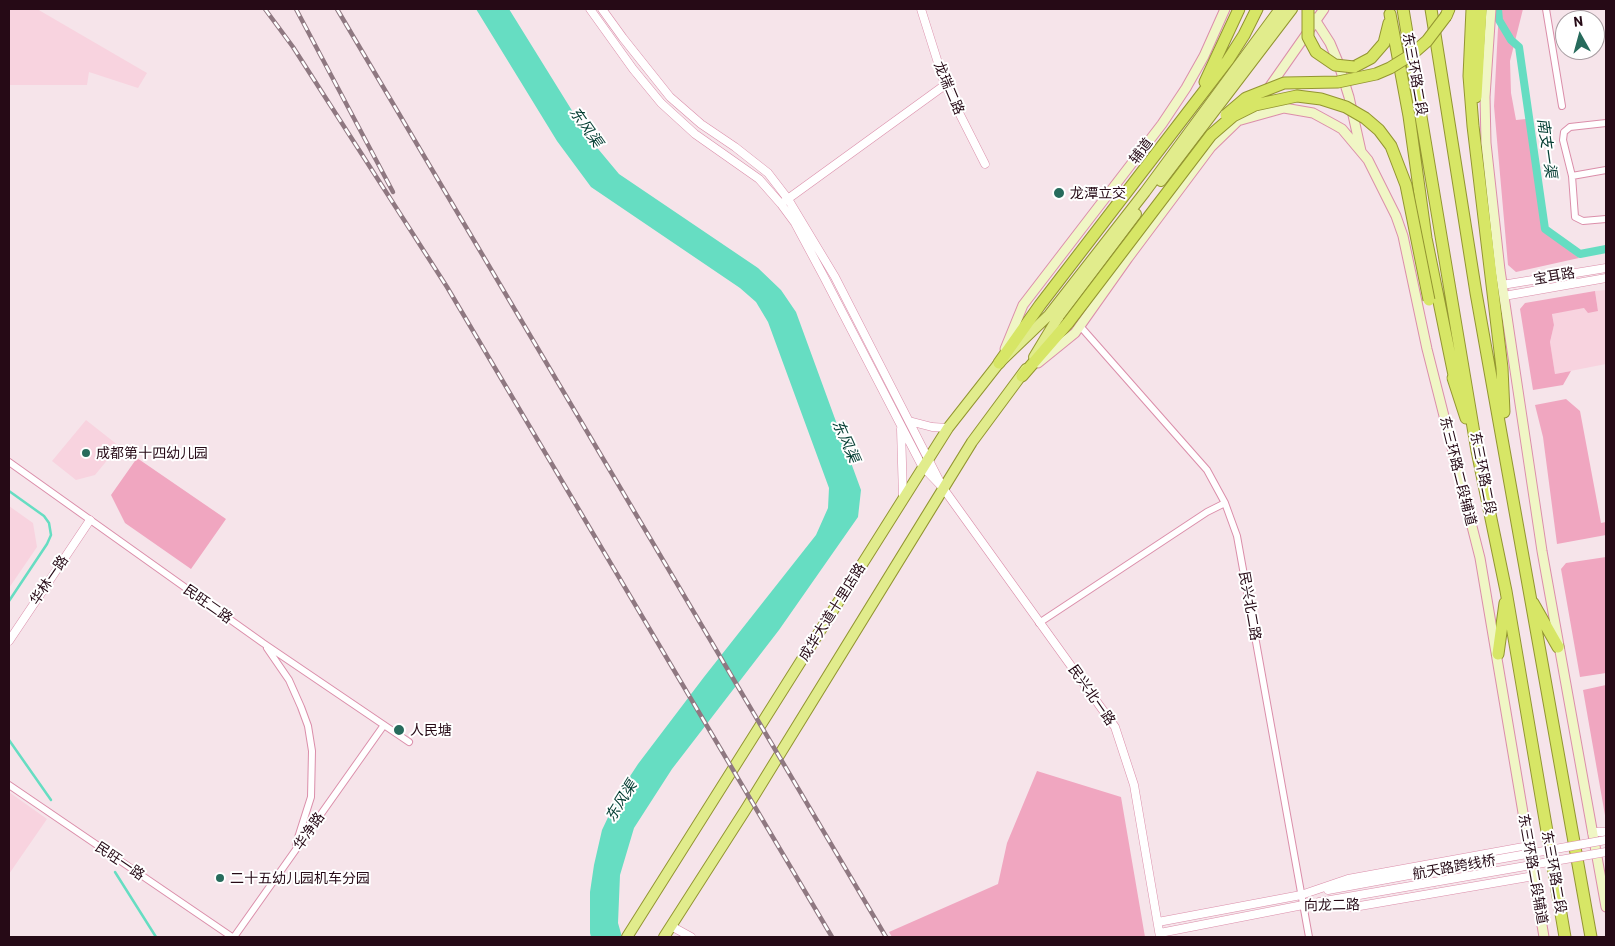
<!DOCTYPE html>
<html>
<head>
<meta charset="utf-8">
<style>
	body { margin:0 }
	#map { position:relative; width:1615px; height:946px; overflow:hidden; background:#f6e4ea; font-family:Barlow,sans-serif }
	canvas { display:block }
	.frame { position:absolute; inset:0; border:10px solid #260a16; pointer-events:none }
	.north { position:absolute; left:1555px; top:10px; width:50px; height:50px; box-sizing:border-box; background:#fff; border:1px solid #a89da2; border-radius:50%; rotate:353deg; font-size:14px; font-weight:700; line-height:20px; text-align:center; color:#260a16 }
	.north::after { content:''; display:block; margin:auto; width:18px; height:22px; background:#276b5c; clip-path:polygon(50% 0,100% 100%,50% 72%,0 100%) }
</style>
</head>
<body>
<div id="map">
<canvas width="1615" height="946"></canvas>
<div class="frame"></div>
<div class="north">N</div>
</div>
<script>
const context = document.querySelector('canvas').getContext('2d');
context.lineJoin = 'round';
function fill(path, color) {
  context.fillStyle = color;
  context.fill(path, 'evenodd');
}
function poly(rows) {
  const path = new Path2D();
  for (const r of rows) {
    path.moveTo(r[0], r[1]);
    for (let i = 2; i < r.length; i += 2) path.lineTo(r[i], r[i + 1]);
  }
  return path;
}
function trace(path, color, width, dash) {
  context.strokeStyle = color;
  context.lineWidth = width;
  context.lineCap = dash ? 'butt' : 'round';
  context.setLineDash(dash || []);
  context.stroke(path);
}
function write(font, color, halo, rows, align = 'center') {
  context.font = font + ' Barlow,"Noto Sans SC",sans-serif';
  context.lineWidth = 4;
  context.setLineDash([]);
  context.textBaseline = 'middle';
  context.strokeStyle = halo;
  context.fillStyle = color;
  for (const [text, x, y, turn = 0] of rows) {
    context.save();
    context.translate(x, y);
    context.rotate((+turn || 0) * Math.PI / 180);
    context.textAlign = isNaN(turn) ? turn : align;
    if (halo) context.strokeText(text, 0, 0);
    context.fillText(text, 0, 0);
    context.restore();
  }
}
const built = poly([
	[9,9,37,9,147,73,138,88,89,72,87,85,9,85],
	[1606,290,1606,364,1555,374,1550,342,1554,325,1552,313,1584,308,1598,311,1595,291],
	[86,420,119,446,95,475,76,480,52,461],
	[9,506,33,523,37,547,9,588],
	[9,792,47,819,9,874]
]);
const green = poly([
	[1499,9,1523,9,1510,61,1511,93,1516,120,1526,119,1545,232,1579,258,1516,272,1508,265,1494,106],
	[1595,291,1598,311,1588,313,1584,308,1552,314,1554,325,1550,342,1555,374,1571,371,1563,385,1533,390,1520,309,1525,303],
	[1566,399,1580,411,1601,523,1606,522,1606,535,1557,544,1543,437,1535,405],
	[137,458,226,519,191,569,125,523,111,495],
	[1606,557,1606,673,1580,677,1561,569,1566,563],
	[1606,685,1606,821,1583,690],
	[1037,771,1121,797,1145,937,892,937,889,932,998,884,1007,843]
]);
const water = poly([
	[476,9,509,9,589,138,619,174,758,268,781,290,796,312,861,490,858,517,779,630,672,769,634,828,620,875,618,923,622,937,591,937,590,933,590,892,594,865,602,830,621,790,638,764,704,677,816,535,828,508,829,488,768,322,756,302,740,288,591,187,557,141]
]);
const stream = poly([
	[9,491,44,516,49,523,51,535,47,544,9,601],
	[9,740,51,800],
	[115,872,156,937]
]);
const canal = poly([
	[1498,9,1499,20,1511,40,1519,47,1545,229,1580,254,1606,249]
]);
const minor = poly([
	[1546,9,1562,106],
	[1606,123,1570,127,1564,132,1563,140,1572,176,1575,217,1583,221,1606,219],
	[1572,176,1606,170],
	[1080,326,1207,470,1225,503,1237,536,1309,937],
	[9,462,263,643,409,742],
	[1039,623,1207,512,1225,503],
	[267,648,289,680,301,707,308,726,312,751,311,797,296,844],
	[9,785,232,937],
	[234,937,384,725]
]);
const tertiary = poly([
	[590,9,633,69,661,103,695,134,759,179,781,204,795,223,824,277,922,466,943,488,1115,727,1134,785,1160,937],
	[602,9,623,38,670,97,701,124,735,147,768,173,788,199,835,277,940,482],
	[921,9,945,85,985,164],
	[785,201,945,85],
	[1502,285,1606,268],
	[1504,296,1606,278],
	[909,421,932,427,948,428],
	[901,429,903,497],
	[9,641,90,520],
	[1592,832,1606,832],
	[1328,890,1431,871],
	[1319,902,1434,882],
	[1158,922,1301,895,1348,879,1529,846],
	[671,926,691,937],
	[1160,933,1303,905,1354,907,1534,876]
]);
const secondary = poly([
	[1491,9,1485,97,1486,143,1500,270,1542,551,1606,907],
	[1314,18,1330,43,1338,62,1349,97,1361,151],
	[1268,89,1324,9],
	[1241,120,1284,108,1313,113,1335,125,1342,129,1368,160,1396,216,1403,236,1427,349,1480,558,1544,937],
	[1005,349,1023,305,1162,124,1186,88,1204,56,1225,9],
	[1038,363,1075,333,1128,258,1211,147,1244,115]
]);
const primary = poly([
	[1161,181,1292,9],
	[1034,357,1057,319,1136,214],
	[627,937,948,428,999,363,1049,315,1145,192,1280,9],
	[664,937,746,809,972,442,1026,369]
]);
const trunk = poly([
	[1403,9,1477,451,1506,591,1565,937],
	[1431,9,1476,293,1591,937],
	[1472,9,1469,76,1473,126,1502,368,1504,412],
	[1390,14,1409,116,1426,238,1456,385],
	[1446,16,1449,9],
	[1354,67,1371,58,1384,43,1389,23],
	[1205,82,1239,9],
	[1476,97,1481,9],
	[999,363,1040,305,1228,60,1244,35,1257,9],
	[1022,376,1068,323],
	[1453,378,1466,418],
	[1533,603,1558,647],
	[1498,654,1505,603]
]);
const rail = poly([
	[265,9,293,47,447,287,832,937],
	[296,9,393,192],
	[337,9,886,937]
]);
const tertiaryBridge = poly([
	[1431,871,1606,840],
	[1434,882,1606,852]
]);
const trunkBridge = poly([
	[1308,9,1308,37,1316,52,1335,65,1354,67],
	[1226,115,1246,98,1284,83,1338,82,1376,74,1390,68,1411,55,1427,41,1446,16],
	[1068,323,1211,135,1233,116,1255,105,1297,96,1321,99,1346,107,1365,118,1379,130,1391,146,1406,185,1429,300]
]);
const markers = [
	[1059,193,6,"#276b5c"],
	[86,453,5,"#276b5c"],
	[399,730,6,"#276b5c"],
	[220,878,5,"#276b5c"]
];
const streetNames = [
	["东三环路二段",1415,74,80],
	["龙瑞二路",949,88,67],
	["辅道",1141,151,-53],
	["宝耳路",1554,276,-10],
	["东三环路二段辅道",1458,471,76],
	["东三环路二段",1483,473,79],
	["华林一路",49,580,-56],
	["民旺二路",208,604,35],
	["民兴北二路",1250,606,80],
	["成华大道十里店路",832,612,-58],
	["民兴北一路",1092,695,55],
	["华净路",309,831,-55],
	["民旺一路",120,861,34],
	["航天路跨线桥",1454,867,-10],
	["东三环路二段辅道",1533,869,80],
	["东三环路二段",1554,872,80],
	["向龙二路",1332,905,-1]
];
const poiNames = [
	["龙潭立交",1070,193],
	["成都第十四幼儿园",96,453],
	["人民塘",410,730],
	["二十五幼儿园机车分园",230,878]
];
const waterNames = [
	["东风渠",586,127,55],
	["南支一渠",1547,148,82],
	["东风渠",846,441,66],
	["东风渠",621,801,-58]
];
fill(built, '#f8d3df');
fill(green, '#f0a6c0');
fill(water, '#66ddc2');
trace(stream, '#66ddc2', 2.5);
trace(canal, '#66ddc2', 8);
trace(minor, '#db8eaa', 8);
trace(tertiary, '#db8eaa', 9);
trace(secondary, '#db8eaa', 11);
trace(primary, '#939531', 12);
trace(trunk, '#939531', 13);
trace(minor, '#fff', 6);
trace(tertiary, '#fff', 8);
trace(secondary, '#f0f6c5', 9);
trace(primary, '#e1ec8c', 10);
trace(trunk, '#d7e666', 11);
trace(rail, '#8f7881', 4.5);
trace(rail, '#fff', 2.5, [8]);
trace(tertiaryBridge, '#db8eaa', 9, []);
trace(trunkBridge, '#939531', 13, []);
trace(tertiaryBridge, '#fff', 8);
trace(trunkBridge, '#d7e666', 11);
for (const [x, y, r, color] of markers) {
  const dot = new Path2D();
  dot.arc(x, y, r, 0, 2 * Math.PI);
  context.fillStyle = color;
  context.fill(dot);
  trace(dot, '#fff', 2);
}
write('14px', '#260a16', '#fff', streetNames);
write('14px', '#260a16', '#fff', poiNames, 'left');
write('italic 15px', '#033d32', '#fff', waterNames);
</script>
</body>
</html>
